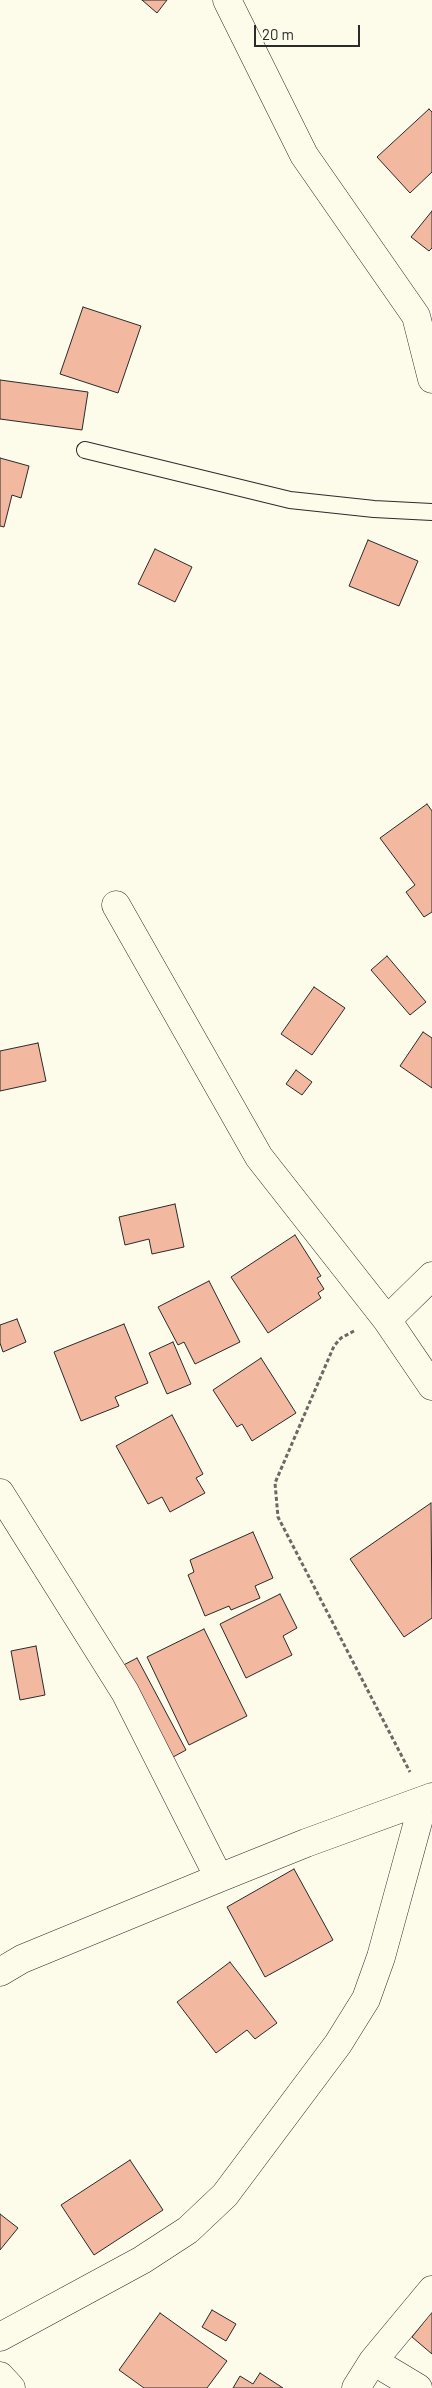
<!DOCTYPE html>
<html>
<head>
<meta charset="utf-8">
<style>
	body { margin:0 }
	#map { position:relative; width:432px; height:2388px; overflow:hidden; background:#fdfbea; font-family:Barlow,sans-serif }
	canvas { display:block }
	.scale { position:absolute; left:254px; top:25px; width:106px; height:22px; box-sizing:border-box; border:2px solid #2b2b2b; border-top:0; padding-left:6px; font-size:15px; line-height:18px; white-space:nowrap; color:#2b2b2b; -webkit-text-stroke:4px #fdfbea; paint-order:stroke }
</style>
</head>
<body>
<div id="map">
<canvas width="432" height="2388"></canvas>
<div class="scale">20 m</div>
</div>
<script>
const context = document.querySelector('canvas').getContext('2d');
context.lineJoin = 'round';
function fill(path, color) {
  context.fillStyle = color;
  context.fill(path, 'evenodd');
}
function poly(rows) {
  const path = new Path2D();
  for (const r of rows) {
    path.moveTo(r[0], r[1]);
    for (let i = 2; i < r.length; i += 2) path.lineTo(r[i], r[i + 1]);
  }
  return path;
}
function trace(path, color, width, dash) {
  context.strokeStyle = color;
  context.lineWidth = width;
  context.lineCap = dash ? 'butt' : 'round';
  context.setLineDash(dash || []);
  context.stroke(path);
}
const building = poly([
	[142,0,167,0,157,13,142,0],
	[429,109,432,112,432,172,410,193,377,157,429,109],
	[432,211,432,248,429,251,411,237,432,211],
	[83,307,141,326,118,393,60,374,83,307],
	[0,380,88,392,82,430,0,419,0,380],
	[0,458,29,466,21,498,12,495,4,527,0,526,0,458],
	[368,540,418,561,399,606,349,586,368,540],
	[155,549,192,567,175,602,138,584,155,549],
	[427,804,432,811,432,912,424,917,406,892,415,885,380,838,427,804],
	[387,956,426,1002,410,1015,371,970,387,956],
	[314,987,345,1008,312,1055,281,1034,314,987],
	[423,1032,432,1038,432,1088,400,1066,423,1032],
	[38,1043,46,1081,0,1091,0,1051,38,1043],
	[296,1070,312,1082,302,1095,286,1084,296,1070],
	[175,1204,184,1247,152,1254,149,1239,125,1245,119,1217,175,1204],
	[295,1235,321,1276,317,1278,324,1289,318,1293,321,1298,268,1333,231,1277,295,1235],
	[209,1281,240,1342,195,1364,184,1342,178,1345,158,1307,209,1281],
	[17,1319,26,1342,3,1352,0,1343,0,1325,17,1319],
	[124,1324,148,1383,115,1397,119,1406,81,1421,54,1352,124,1324],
	[173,1342,191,1384,167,1394,149,1353,173,1342],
	[261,1358,296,1413,252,1441,242,1424,237,1427,213,1390,261,1358],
	[172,1415,203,1474,196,1478,205,1493,170,1512,162,1497,148,1504,116,1446,172,1415],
	[431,1503,432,1618,404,1637,350,1559,431,1503],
	[253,1532,273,1578,255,1586,260,1598,231,1610,229,1606,205,1616,188,1575,194,1572,190,1560,253,1532],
	[280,1594,297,1628,283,1636,292,1655,246,1678,220,1624,280,1594],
	[204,1629,247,1716,189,1745,147,1657,204,1629],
	[36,1646,45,1695,20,1700,11,1651,36,1646],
	[137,1658,186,1750,162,1763,114,1670,137,1658],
	[294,1869,333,1940,265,1977,227,1907,294,1869],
	[230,1962,277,2023,255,2039,247,2030,216,2053,177,2002,230,1962],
	[130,2160,163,2210,94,2255,61,2205,130,2160],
	[0,2214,18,2228,0,2250,0,2214],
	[212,2310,236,2324,226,2341,202,2327,212,2310],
	[432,2312,432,2354,412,2337,432,2312],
	[160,2313,227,2361,207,2388,144,2388,119,2370,160,2313],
	[260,2373,283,2388,233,2388,240,2376,253,2384,260,2373]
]);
const path = poly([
	[354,1331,341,1338,334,1346,275,1483,278,1517,410,1772]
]);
const lane = poly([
	[85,450,290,500,374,509,432,512]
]);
const street = poly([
	[227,0,304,155,416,316,432,379],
	[116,905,259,1157,387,1320,432,1386],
	[387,1320,432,1276],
	[0,1493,125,1692,219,1878],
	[0,1972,22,1959,219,1878,306,1843,432,1797],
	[0,2337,142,2260,188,2230,225,2195,338,2044,366,1999,381,1957,424,1800],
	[373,2361,418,2388],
	[0,2376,11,2388],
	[356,2388,373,2361,432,2290]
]);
fill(building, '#f2b8a0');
trace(building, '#2b2b2b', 1);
trace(lane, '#2b2b2b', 18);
trace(street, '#2b2b2b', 29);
trace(path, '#6a6964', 3, [4, 2.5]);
trace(lane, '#fdfbea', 16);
trace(street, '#fdfbea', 28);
</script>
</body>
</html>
